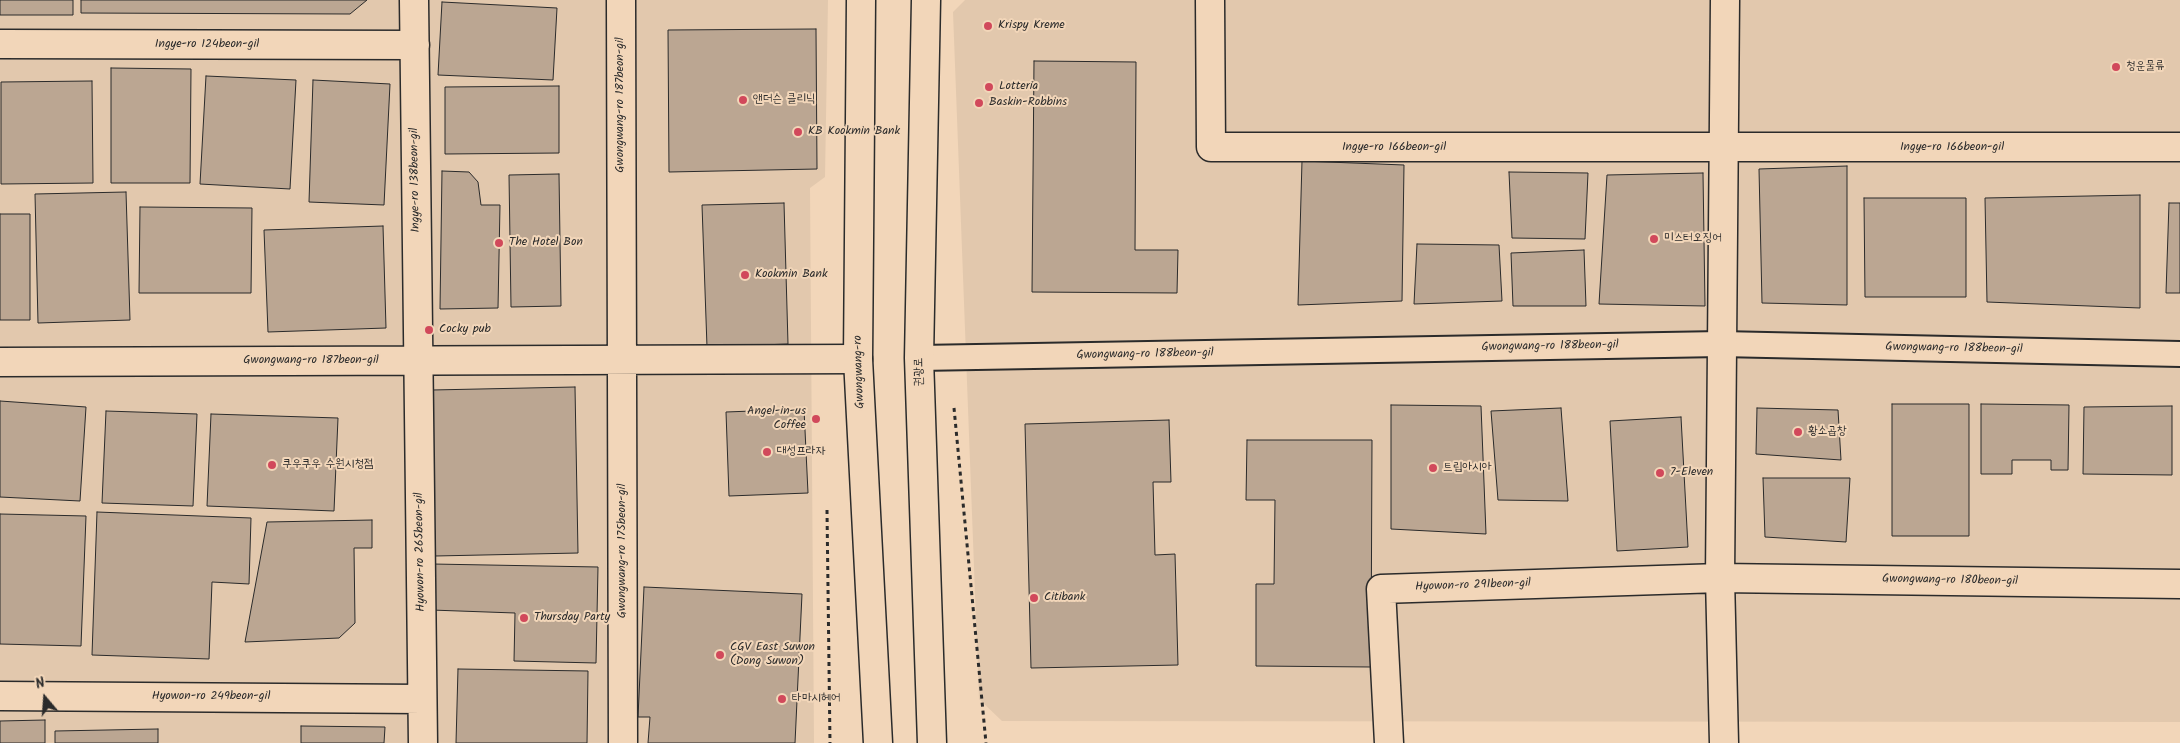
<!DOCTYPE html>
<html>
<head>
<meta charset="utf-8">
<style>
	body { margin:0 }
	#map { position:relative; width:2180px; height:743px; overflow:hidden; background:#f2d6b9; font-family:Kalam,sans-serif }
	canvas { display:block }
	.north { position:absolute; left:20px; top:673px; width:50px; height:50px; -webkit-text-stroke:4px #f2d6b9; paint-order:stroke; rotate:342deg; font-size:14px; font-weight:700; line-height:20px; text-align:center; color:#2b2b2b }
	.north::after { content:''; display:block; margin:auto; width:18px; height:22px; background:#2b2b2b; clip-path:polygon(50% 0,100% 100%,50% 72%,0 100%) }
</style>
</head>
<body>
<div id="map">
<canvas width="2180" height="743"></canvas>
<div class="north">N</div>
</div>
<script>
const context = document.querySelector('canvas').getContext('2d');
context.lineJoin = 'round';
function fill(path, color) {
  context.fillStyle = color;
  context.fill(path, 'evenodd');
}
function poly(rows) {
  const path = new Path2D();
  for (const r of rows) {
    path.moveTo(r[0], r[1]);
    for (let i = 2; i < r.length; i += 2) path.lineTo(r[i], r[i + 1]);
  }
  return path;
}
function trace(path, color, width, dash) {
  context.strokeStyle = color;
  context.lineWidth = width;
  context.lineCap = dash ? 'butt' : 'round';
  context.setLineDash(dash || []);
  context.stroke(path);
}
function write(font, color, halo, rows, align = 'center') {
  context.font = font + ' Kalam,"Poor Story",sans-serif';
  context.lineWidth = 4;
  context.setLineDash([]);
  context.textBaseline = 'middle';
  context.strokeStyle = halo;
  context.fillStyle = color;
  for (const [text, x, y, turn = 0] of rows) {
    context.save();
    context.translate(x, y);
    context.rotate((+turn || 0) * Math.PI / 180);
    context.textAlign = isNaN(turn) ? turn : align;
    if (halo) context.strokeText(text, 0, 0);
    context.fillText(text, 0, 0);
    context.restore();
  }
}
const built = poly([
	[0,0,828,0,825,177,810,188,814,743,0,743],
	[965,0,2180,0,2180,722,1002,721,979,699,953,12]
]);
const building = poly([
	[0,0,73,0,73,15,0,15,0,0],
	[81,0,367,0,350,14,81,13,81,0],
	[442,2,557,8,553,80,438,75,442,2],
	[816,29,817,169,669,172,668,30,816,29],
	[1034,61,1136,62,1135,250,1178,250,1177,293,1032,292,1034,61],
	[111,68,191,69,190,183,111,183,111,68],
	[206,76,296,80,290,189,200,184,206,76],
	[313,80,390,84,384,205,309,202,313,80],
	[92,81,93,183,1,184,1,82,92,81],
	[559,86,559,153,445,154,445,87,559,86],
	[1302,161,1404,165,1402,301,1298,305,1302,161],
	[1847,166,1847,305,1762,303,1759,169,1847,166],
	[442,171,469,172,478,182,481,205,500,205,498,308,440,309,442,171],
	[1509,172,1588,173,1585,239,1512,238,1509,172],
	[1703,173,1705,306,1599,304,1607,175,1703,173],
	[559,174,561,306,511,307,509,175,559,174],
	[126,192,130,320,38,323,35,194,126,192],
	[2140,195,2140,308,1987,302,1985,198,2140,195],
	[1864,198,1966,198,1966,297,1865,297,1864,198],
	[784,203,788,344,707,347,702,205,784,203],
	[2169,203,2180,203,2180,293,2166,293,2169,203],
	[140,207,252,208,251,293,139,293,140,207],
	[0,214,30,214,30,320,0,320,0,214],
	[383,226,386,328,268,332,264,230,383,226],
	[1417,244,1499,245,1502,301,1414,304,1417,244],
	[1584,250,1586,306,1513,306,1511,253,1584,250],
	[575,387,578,553,435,556,432,390,575,387],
	[0,401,86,407,80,501,0,497,0,401],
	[1892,404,1969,404,1969,536,1892,536,1892,404],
	[1981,404,2069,405,2068,470,2051,470,2051,460,2012,460,2012,474,1981,474,1981,404],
	[1391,405,1481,406,1486,534,1391,529,1391,405],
	[2172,406,2172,475,2083,474,2084,407,2172,406],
	[1561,408,1568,501,1498,500,1491,411,1561,408],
	[1757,408,1838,410,1841,460,1756,454,1757,408],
	[804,409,808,493,729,496,726,412,804,409],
	[106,411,197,414,193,506,102,503,106,411],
	[211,414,338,418,334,511,207,506,211,414],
	[1681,417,1688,547,1617,551,1610,421,1681,417],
	[1169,420,1171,482,1153,482,1155,555,1175,554,1178,665,1031,668,1025,424,1169,420],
	[1247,440,1372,440,1371,667,1256,666,1256,584,1274,584,1275,500,1246,500,1247,440],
	[1763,478,1850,478,1846,542,1765,537,1763,478],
	[97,512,251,518,249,584,212,582,209,659,92,655,97,512],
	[0,514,86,516,81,646,0,644,0,514],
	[372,520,372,548,354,548,355,623,339,638,245,642,267,522,372,520],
	[432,564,598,567,596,663,514,661,515,613,431,610,432,564],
	[644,587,802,594,795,743,648,743,650,717,638,717,644,587],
	[458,669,588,671,587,743,456,743,458,669],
	[45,720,45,743,0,743,0,721,45,720],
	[301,726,385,727,384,743,301,743,301,726],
	[158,729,158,743,55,743,55,731,158,729]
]);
const path = poly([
	[954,408,986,743],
	[827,510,830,743]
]);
const pedestrian = poly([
	[919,358,1721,344,2180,354]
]);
const minor = poly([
	[414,0,423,743],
	[621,0,623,743],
	[1210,0,1211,147,2180,147],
	[0,44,415,45],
	[0,362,858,359],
	[0,696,422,699],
	[1389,743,1381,589,1720,578,2180,584],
	[1724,743,1720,578,1725,0]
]);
const tertiary = poly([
	[861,0,858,359,878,743],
	[926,0,919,358,932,743]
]);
const markers = [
	[988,26,5,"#d1495b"],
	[2116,67,5,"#d1495b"],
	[989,87,5,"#d1495b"],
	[743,100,5,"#d1495b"],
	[979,103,5,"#d1495b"],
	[798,132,5,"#d1495b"],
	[1654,239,5,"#d1495b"],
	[499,243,5,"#d1495b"],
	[745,275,5,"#d1495b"],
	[429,330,5,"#d1495b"],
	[816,419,5,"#d1495b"],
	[1798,432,5,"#d1495b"],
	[767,452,5,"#d1495b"],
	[272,465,5,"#d1495b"],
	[1433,468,5,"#d1495b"],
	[1660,473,5,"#d1495b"],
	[1034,598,5,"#d1495b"],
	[524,618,5,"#d1495b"],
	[720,655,5,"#d1495b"],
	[782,699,5,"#d1495b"]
];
const poiNames = [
	["Krispy Kreme",998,26],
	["청운물류",2126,67],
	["Lotteria",999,87],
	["앤더슨 클리닉",753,100],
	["Baskin-Robbins",989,103],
	["KB Kookmin Bank",808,132],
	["미스터오징어",1664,239],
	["The Hotel Bon",509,243],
	["Kookmin Bank",755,275],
	["Cocky pub",439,330],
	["Angel-in-us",806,412,"right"],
	["Coffee",806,426,"right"],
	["황소곱창",1808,432],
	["대성프라자",777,452],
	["쿠우쿠우 수원시청점",282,465],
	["트립아시아",1443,468],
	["7-Eleven",1670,473],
	["Citibank",1044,598],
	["Thursday Party",534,618],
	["CGV East Suwon",730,648],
	["(Dong Suwon)",730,662],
	["타마시헤어",792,699]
];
const streetNames = [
	["Ingye-ro 124beon-gil",207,45],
	["Gwongwang-ro 187beon-gil",621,105,-90],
	["Ingye-ro 166beon-gil",1394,148],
	["Ingye-ro 166beon-gil",1952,148],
	["Ingye-ro 138beon-gil",416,180,-91],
	["Gwongwang-ro 188beon-gil",1550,347,-1],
	["Gwongwang-ro 188beon-gil",1954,349,1],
	["Gwongwang-ro 188beon-gil",1145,355,-1],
	["Gwongwang-ro 187beon-gil",311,361],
	["Gwongwang-ro",860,372,-92],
	["권광로",920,372,-91],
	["Gwongwang-ro 175beon-gil",623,551,-90],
	["Hyowon-ro 265beon-gil",421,552,-91],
	["Gwongwang-ro 180beon-gil",1950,581,1],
	["Hyowon-ro 291beon-gil",1473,586,-2],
	["Hyowon-ro 249beon-gil",211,697]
];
fill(built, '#e2c8ad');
fill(building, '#bba692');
trace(building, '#2b2b2b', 1);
trace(pedestrian, '#2b2b2b', 28);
trace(minor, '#2b2b2b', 31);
trace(tertiary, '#2b2b2b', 31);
trace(path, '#2b2b2b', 3, [4, 4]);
trace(pedestrian, '#f2d6b9', 24);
trace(minor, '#f2d6b9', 28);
trace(tertiary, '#f2d6b9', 28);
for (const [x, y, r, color] of markers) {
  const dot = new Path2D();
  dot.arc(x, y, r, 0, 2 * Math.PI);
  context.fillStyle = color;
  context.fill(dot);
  trace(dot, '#f2d6b9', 2);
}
write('12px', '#2b2b2b', '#f2d6b9', poiNames, 'left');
write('12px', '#2b2b2b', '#f2d6b9', streetNames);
</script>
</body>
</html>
